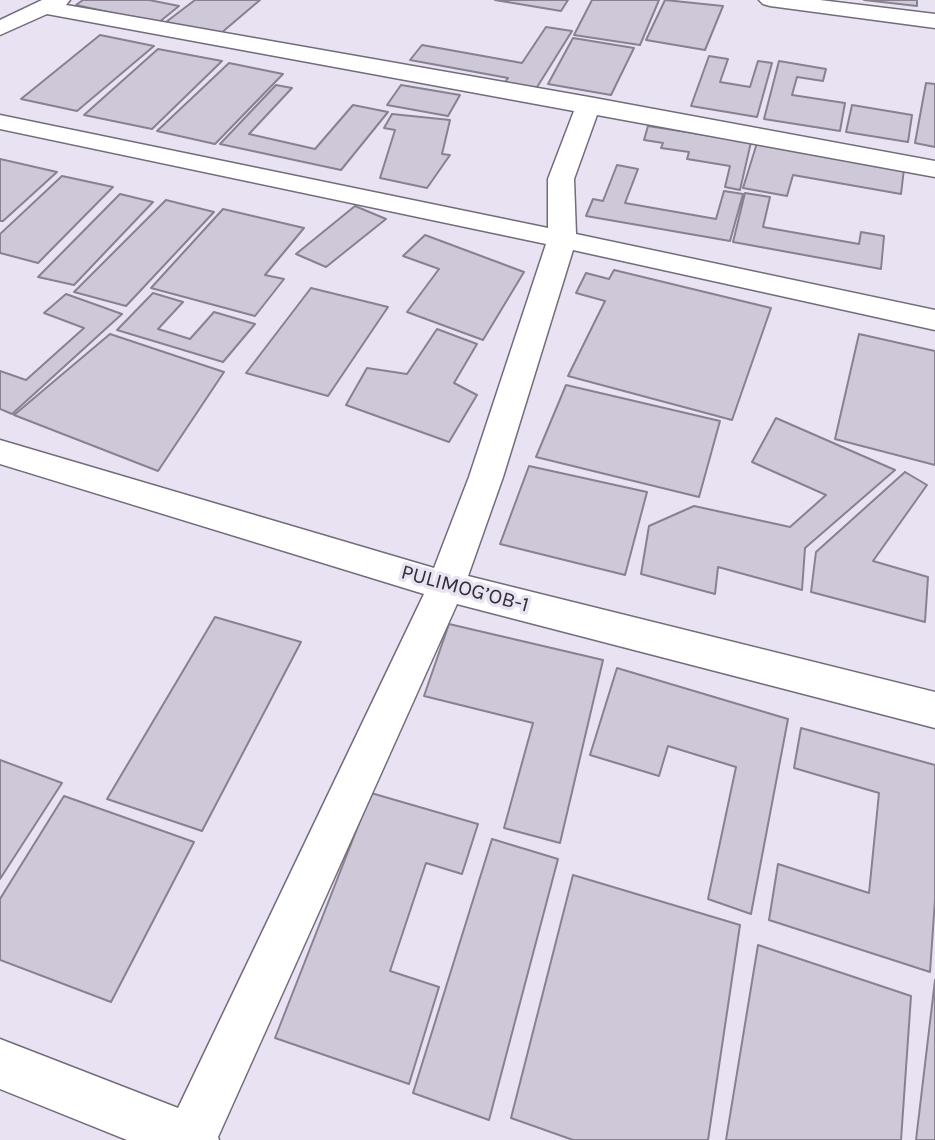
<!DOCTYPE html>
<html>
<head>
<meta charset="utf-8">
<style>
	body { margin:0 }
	canvas { display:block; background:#e9e2f2 }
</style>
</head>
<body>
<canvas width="935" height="1140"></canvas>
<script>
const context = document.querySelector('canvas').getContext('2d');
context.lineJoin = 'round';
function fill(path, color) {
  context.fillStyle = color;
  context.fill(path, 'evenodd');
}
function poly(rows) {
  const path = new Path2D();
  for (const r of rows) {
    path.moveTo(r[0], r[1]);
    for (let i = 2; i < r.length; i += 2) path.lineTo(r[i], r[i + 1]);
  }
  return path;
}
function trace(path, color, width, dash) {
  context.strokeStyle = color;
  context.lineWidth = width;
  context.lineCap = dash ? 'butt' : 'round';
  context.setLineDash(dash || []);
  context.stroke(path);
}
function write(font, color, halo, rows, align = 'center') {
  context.font = font + ' Karla,sans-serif';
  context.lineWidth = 7;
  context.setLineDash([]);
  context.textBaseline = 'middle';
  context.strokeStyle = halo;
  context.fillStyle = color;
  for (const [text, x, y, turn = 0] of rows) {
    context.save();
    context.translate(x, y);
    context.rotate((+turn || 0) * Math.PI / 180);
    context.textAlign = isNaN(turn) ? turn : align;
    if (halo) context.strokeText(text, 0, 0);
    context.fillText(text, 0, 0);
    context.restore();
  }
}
const building = poly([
	[83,0,149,0,179,6,158,23,76,5,83,0],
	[195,0,260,0,220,34,166,22,195,0],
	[495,0,568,0,561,11,495,0],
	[592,0,659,0,640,45,574,35,592,0],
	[665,0,723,6,705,50,646,40,665,0],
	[864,0,917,0,917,6,864,0],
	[546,27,572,31,534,92,502,86,508,78,410,60,422,45,522,63,546,27],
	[100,35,154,46,77,111,21,99,100,35],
	[573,38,634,48,611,95,548,84,573,38],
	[158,49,222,61,152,129,84,115,158,49],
	[709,56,728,59,720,82,750,87,758,61,772,63,757,117,691,106,709,56],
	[779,61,826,69,823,81,797,77,792,95,845,103,840,131,764,119,779,61],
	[229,63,283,74,215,144,157,131,229,63],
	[926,83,935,84,935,147,915,143,926,83],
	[276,85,292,88,249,134,315,149,353,105,388,112,341,170,220,144,276,85],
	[401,85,460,95,448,116,387,105,401,85],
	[852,105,912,115,908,142,846,132,852,105],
	[392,114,450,120,442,154,450,155,427,188,380,178,395,130,384,128,392,114],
	[648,126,751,142,740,190,725,187,730,166,687,159,689,152,661,148,663,143,644,140,648,126],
	[757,143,904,169,901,194,793,175,787,196,743,188,757,143],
	[0,159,57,172,3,221,0,221,0,159],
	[617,165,638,169,625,203,716,219,724,191,743,194,730,241,586,216,593,199,603,201,617,165],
	[62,176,113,187,38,263,0,253,0,234,62,176],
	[745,193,770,197,763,227,859,244,861,232,884,236,881,269,733,242,745,193],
	[120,194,153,202,74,285,38,277,120,194],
	[166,200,214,212,126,306,74,292,166,200],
	[355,206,386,219,326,267,296,254,355,206],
	[223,209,304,228,265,275,284,279,255,316,151,288,223,209],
	[425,235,524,272,483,340,407,312,439,269,403,256,425,235],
	[614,270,771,308,732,420,568,376,605,301,576,293,586,273,609,279,614,270],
	[311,288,388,307,328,396,246,373,311,288],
	[153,293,183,302,158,329,190,339,214,312,255,324,223,362,117,330,153,293],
	[66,294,122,314,12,414,0,409,0,371,26,380,84,328,44,313,66,294],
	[437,329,477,344,454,383,477,395,449,442,346,405,367,368,407,374,437,329],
	[110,334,224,372,158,471,14,415,110,334],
	[859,334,935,351,935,465,835,439,859,334],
	[566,385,720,421,699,497,536,457,566,385],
	[776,418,895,470,805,548,802,590,718,567,715,594,641,574,649,526,694,506,790,527,826,495,752,462,776,418],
	[529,466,647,492,625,575,500,544,529,466],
	[905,472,927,485,873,561,928,577,925,622,811,592,816,552,905,472],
	[215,617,301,642,202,831,107,799,215,617],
	[449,624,603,660,560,843,504,828,533,723,424,696,449,624],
	[617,668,788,719,751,914,708,899,736,767,668,746,659,776,590,755,617,668],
	[801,728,935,765,935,900,930,972,769,920,778,864,869,893,879,793,794,768,801,728],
	[0,760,62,783,0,879,0,760],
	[371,793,478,824,462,874,426,863,390,971,439,987,409,1084,275,1038,371,793],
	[64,796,194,842,111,1002,0,960,0,899,64,796],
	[492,839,558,859,489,1120,413,1093,492,839],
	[573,875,740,925,708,1140,573,1140,511,1118,573,875],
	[758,945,911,996,901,1140,726,1140,758,945],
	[935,980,935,1140,916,1140,935,980]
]);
const minor = poly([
	[42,0,70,0,66,5,589,97,935,161,935,177,597,115,574,179,576,234,935,310,935,330,573,250,503,477,468,576,935,692,935,728,457,604,218,1137,219,1140,127,1140,0,1089,0,1039,178,1108,424,594,0,464,0,440,434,568,469,477,546,244,0,129,0,115,548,228,548,179,574,111,47,14,0,35,0,20,42,0],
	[759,0,820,0,935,14,935,28,770,6,763,4,759,0]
]);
const streetNames = [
	["PULIMOG’OB-1",465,589,15]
];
fill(building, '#cfc8d8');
trace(building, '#878190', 2);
trace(minor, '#736c7b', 3);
fill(minor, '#fff');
write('21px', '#312e35', '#e9e2f2', streetNames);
</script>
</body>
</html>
